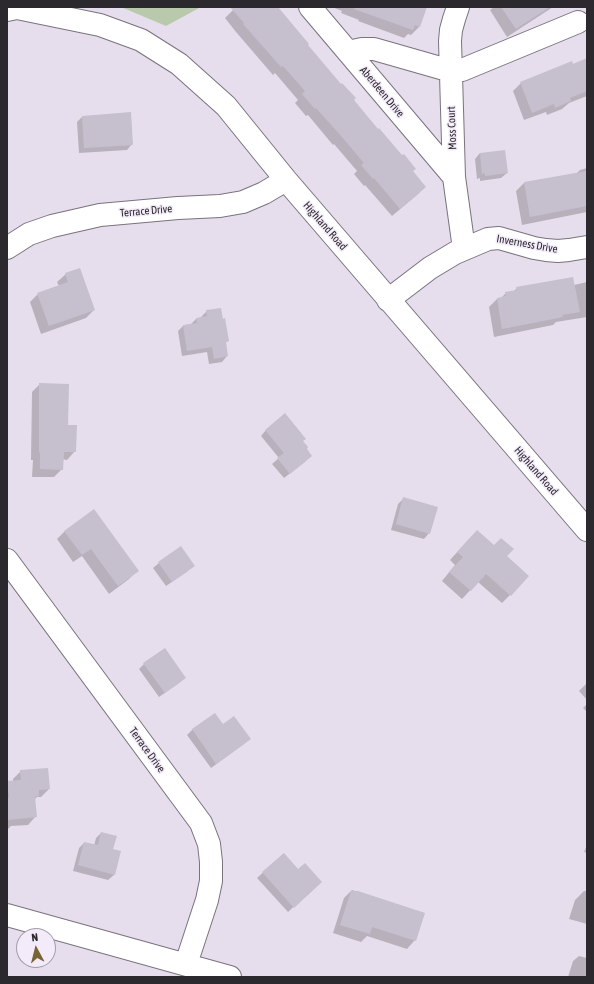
<!DOCTYPE html>
<html>
<head>
<meta charset="utf-8">
<style>
	body { margin:0 }
	#map { position:relative; width:594px; height:984px; overflow:hidden; background:#e6deec; font-family:"Asap Condensed",sans-serif }
	canvas { display:block }
	.frame { position:absolute; inset:0; border:8px solid #2c292e; pointer-events:none }
	.north { position:absolute; left:16px; top:928px; width:40px; height:40px; box-sizing:border-box; background:#f3ebf9; border:1px solid #a39da8; border-radius:50%; rotate:353deg; font-size:11px; font-weight:700; line-height:16px; text-align:center; color:#2c292e }
	.north::after { content:''; display:block; margin:auto; width:14px; height:18px; background:#786534; clip-path:polygon(50% 0,100% 100%,50% 72%,0 100%) }
</style>
</head>
<body>
<div id="map">
<canvas width="594" height="984"></canvas>
<div class="frame"></div>
<div class="north">N</div>
</div>
<script>
const context = document.querySelector('canvas').getContext('2d');
context.lineJoin = 'round';
function fill(path, color) {
  context.fillStyle = color;
  context.fill(path, 'evenodd');
}
function poly(rows) {
  const path = new Path2D();
  for (const r of rows) {
    path.moveTo(r[0], r[1]);
    for (let i = 2; i < r.length; i += 2) path.lineTo(r[i], r[i + 1]);
  }
  return path;
}
function trace(path, color, width, dash) {
  context.strokeStyle = color;
  context.lineWidth = width;
  context.lineCap = dash ? 'butt' : 'round';
  context.setLineDash(dash || []);
  context.stroke(path);
}
function write(font, color, halo, rows, align = 'center') {
  context.font = font + ' "Asap Condensed",sans-serif';
  context.lineWidth = 3;
  context.setLineDash([]);
  context.textBaseline = 'middle';
  context.strokeStyle = halo;
  context.fillStyle = color;
  for (const [text, x, y, turn = 0] of rows) {
    context.save();
    context.translate(x, y);
    context.rotate((+turn || 0) * Math.PI / 180);
    context.textAlign = isNaN(turn) ? turn : align;
    if (halo) context.strokeText(text, 0, 0);
    context.fillText(text, 0, 0);
    context.restore();
  }
}
const green = poly([
	[121,7,201,7,166,26]
]);
const shadow = poly([
	[236,7,273,7,307,45,425,187,417,195,392,216,365,185,364,186,354,174,357,171,334,144,333,145,308,115,306,116,295,103,298,100,275,73,273,75,236,32,225,18],
	[332,7,426,7,419,27,411,35,408,34,404,38,358,21,359,20,341,13,342,11],
	[494,7,553,7,507,37,490,10],
	[587,59,587,96,569,103,562,109,547,115,546,112,524,120,513,91,521,83],
	[130,113,132,144,127,150,79,153,77,122,82,117],
	[480,153,507,173,501,178,480,181,480,178,477,179,475,159],
	[587,168,587,212,522,225,516,191,524,183,576,174,580,170],
	[66,274,94,310,86,318,41,334,30,302,38,294,59,286,57,282],
	[587,282,587,317,556,322,553,325,494,337,489,307,497,299,500,299,506,293,513,292,517,288,574,285],
	[207,311,228,341,225,343,227,356,222,362,209,364,207,352,182,356,178,331,183,326,191,324,196,319,201,318,201,317],
	[40,384,67,426,75,451,67,460,62,459,62,469,54,477,32,477,33,460,31,460,32,392],
	[266,430,302,441,306,461,284,478,272,464,279,458,261,436],
	[404,498,429,533,424,539,391,530,398,504],
	[65,531,137,571,129,579,109,594,82,556,73,562,57,539],
	[469,539,494,546,506,557,510,595,502,603,478,582,462,599,442,581,455,565,450,560],
	[159,563,188,571,166,586,153,568],
	[144,664,184,678,179,683,159,697,139,669],
	[587,683,587,700,579,691],
	[587,704,587,712,583,708],
	[214,714,223,726,249,739,244,744,211,768,187,735,192,730],
	[21,771,49,789,41,797,37,797,34,800,36,816,28,825,11,826,7,830,7,783,13,782,13,779],
	[101,833,112,850,120,852,114,875,108,880,73,871,79,848,84,843,94,846,96,838],
	[587,845,587,853,584,852],
	[283,854,315,887,288,912,257,878],
	[352,890,424,913,415,940,407,949,367,936,361,942,333,933,344,898],
	[584,891,587,891,587,924,569,919,575,900],
	[579,956,587,958,587,977,568,977,573,961]
]);
const building = poly([
	[230,7,278,7,309,44,308,45,341,84,342,83,356,98,354,100,378,129,379,128,402,155,404,154,416,169,413,171,426,187,400,209,374,178,373,179,361,165,364,163,342,137,316,108,315,109,302,94,305,91,283,66,281,67,243,24,244,23],
	[355,7,427,7,420,27,415,25,413,30,354,9],
	[501,7,550,7,516,29],
	[587,58,587,91,570,98,571,101,555,108,554,104,532,113,520,82,572,61,573,64],
	[131,112,133,145,84,148,82,116],
	[505,150,508,173,485,176,485,173,482,174,480,153],
	[587,171,587,206,530,217,524,182],
	[80,268,95,310,49,326,37,293,68,282,65,273],
	[573,277,580,312,562,315,563,317,502,329,497,298,506,296,505,292,517,290,516,287],
	[221,308,223,319,225,318,229,341,226,342,228,356,214,359,212,347,187,351,183,325,197,323,196,318,207,316,206,310],
	[39,383,69,384,68,425,77,425,76,452,64,452,63,470,40,469,40,453,39,452],
	[285,413,306,439,303,441,308,447,307,449,312,456,290,474,277,458,284,453,265,430],
	[403,497,438,507,430,534,396,524],
	[94,509,139,571,118,586,91,549,82,555,64,531],
	[477,530,494,545,501,538,514,549,507,556,529,576,511,596,486,574,471,591,449,572,463,557,457,552],
	[181,546,195,566,172,582,158,562],
	[165,648,186,678,165,693,143,663],
	[215,713,223,724,234,716,251,739,216,764,192,729],
	[48,768,50,789,39,790,39,796,35,797,37,817,7,820,7,797,9,797,7,781,21,780,20,770],
	[101,832,117,836,113,849,121,851,115,875,78,865,84,842,98,845],
	[284,853,298,869,305,863,322,882,294,908,262,872],
	[351,891,358,891,425,913,416,941,372,927,370,934,340,925]
]);
const minor = poly([
	[310,7,454,177],
	[458,7,454,19,451,30,450,41,454,177,464,249],
	[7,10,17,8,100,25,141,40,179,64,226,106,286,180,587,530],
	[348,52,362,49,374,49,451,71,462,70,578,22],
	[7,248,29,234,52,226,100,215,178,208,220,206,243,202,264,193,286,180],
	[388,300,430,268,455,253,488,239,499,238,534,248,546,250,558,251,569,250,587,247],
	[7,560,201,823,209,844,211,862,211,881,207,900,186,964],
	[7,915,230,977]
]);
const streetNames = [
	["Aberdeen Drive",382,92,50],
	["Moss Court",452,128,-92],
	["Terrace Drive",146,211,-5],
	["Highland Road",325,226,49],
	["Inverness Drive",527,244,10],
	["Highland Road",536,471,49],
	["Terrace Drive",147,750,54]
];
fill(green, '#b8c9ac');
fill(shadow, '#0003');
fill(building, '#c6bfcd');
trace(minor, '#7a727e', 24);
trace(minor, '#fff', 22);
write('11px', '#2c292e', '#f3ebf9', streetNames);
</script>
</body>
</html>
